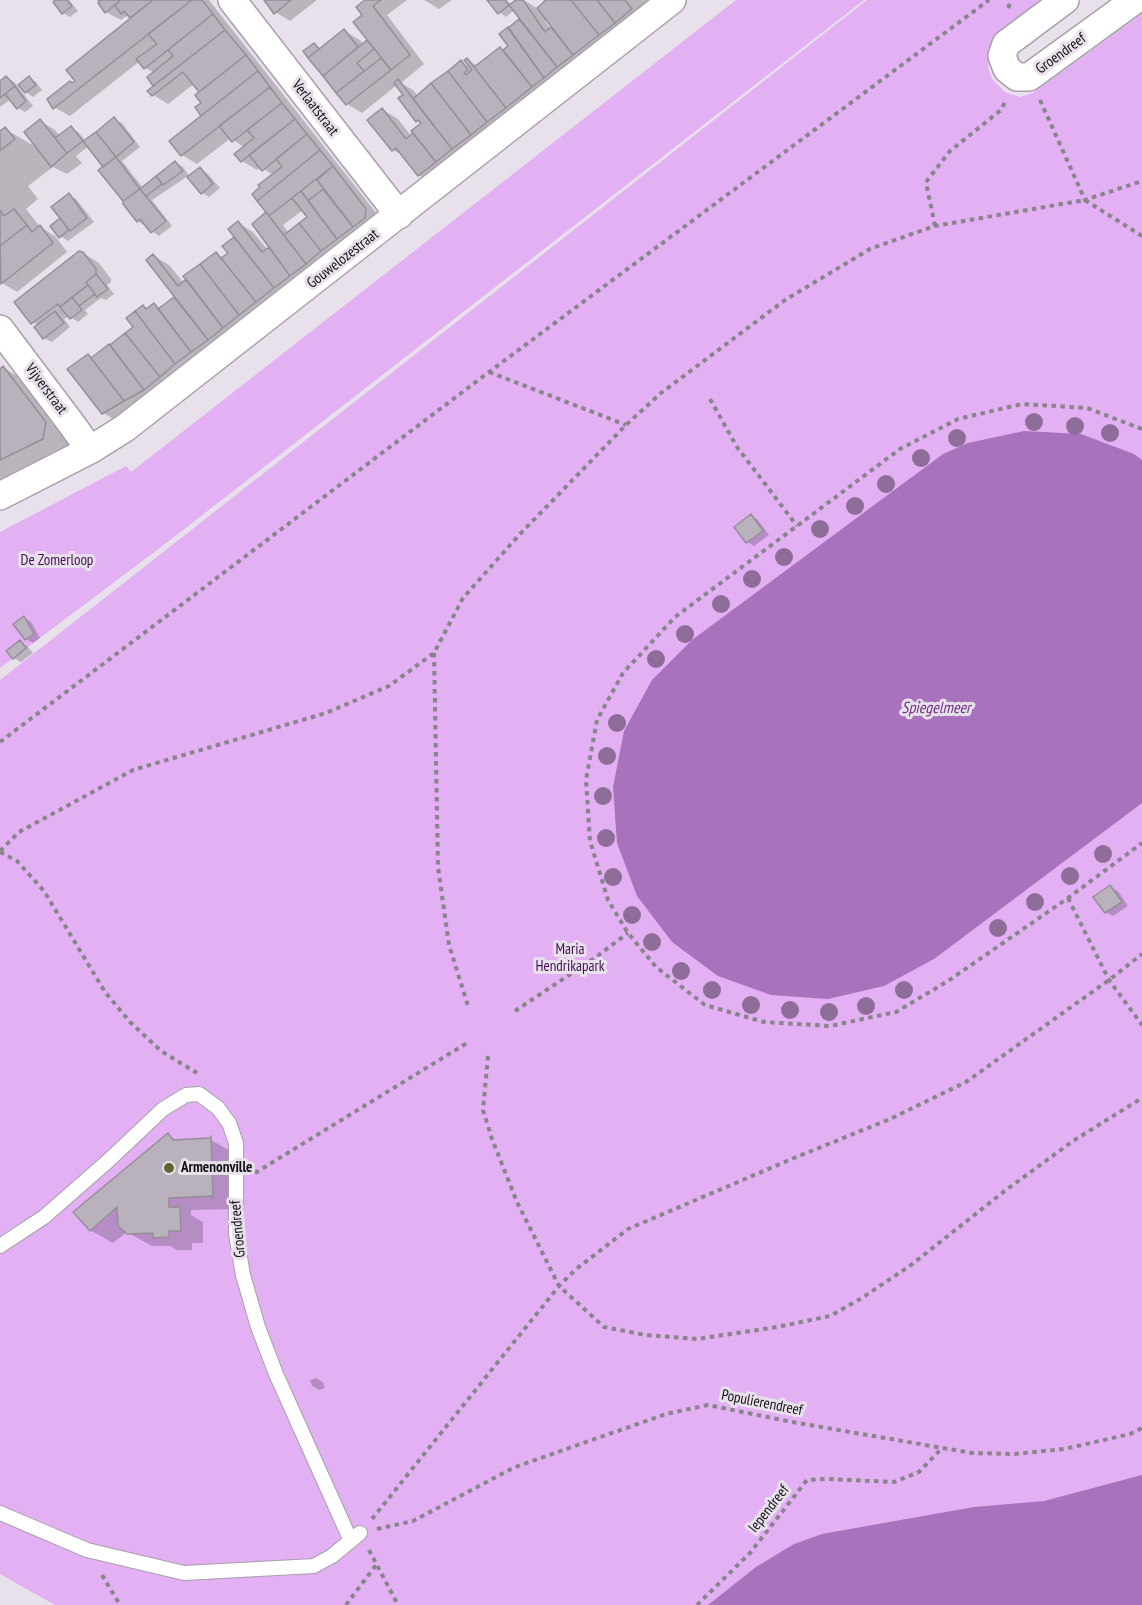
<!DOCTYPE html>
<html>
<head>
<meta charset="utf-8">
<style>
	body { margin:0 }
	canvas { display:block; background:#e8e1eb }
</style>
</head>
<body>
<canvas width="1142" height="1605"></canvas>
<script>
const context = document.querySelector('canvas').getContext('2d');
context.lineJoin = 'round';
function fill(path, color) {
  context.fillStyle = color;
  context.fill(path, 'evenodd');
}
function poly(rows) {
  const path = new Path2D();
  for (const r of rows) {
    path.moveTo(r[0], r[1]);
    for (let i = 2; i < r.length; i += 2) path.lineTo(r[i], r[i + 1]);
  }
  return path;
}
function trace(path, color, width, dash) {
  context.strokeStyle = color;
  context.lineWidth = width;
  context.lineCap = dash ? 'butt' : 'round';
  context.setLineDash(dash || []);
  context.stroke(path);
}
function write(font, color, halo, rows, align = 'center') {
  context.font = font + ' "PT Sans Narrow",sans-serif';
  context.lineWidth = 6;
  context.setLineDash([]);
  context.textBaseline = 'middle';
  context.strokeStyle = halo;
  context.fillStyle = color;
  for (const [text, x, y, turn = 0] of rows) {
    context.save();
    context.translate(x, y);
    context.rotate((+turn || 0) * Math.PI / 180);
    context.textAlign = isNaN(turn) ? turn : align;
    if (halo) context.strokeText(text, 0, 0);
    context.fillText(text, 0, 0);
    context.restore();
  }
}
const green = poly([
	[736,0,864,0,169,541,0,668,0,532,126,466,131,472],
	[867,0,1047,0,1002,33,991,45,988,67,992,79,1005,92,1020,97,1033,93,1142,14,1142,1605,55,1605,0,1574,0,680]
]);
const water = poly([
	[1024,431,1081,434,1134,454,1142,460,1142,803,934,959,884,986,828,999,771,995,718,976,672,942,637,896,617,843,613,787,624,731,652,680,692,640,943,454,968,443],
	[1142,1475,1142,1605,708,1605,756,1567,794,1544,822,1534,974,1507,1044,1501]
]);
const shadow = poly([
	[58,0,69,0,78,11,70,17,63,13],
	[100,0,209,0,381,219,119,422,103,413,88,355,93,358,135,327,143,307,148,309,154,305,161,309,176,297,154,256,169,265,184,283,216,254,223,258,230,253,225,246,236,237,238,223,253,232,268,250,271,247,268,213,273,175,261,167,257,170,242,161,245,148,231,138,197,164,182,155,203,116,201,92,194,84,168,104,153,95,155,87,149,77,155,73,145,68,140,61,70,116,54,107,72,84,132,19,127,16,121,20,106,12],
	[303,210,309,217,289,233,283,225],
	[266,0,317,0,290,21,275,12],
	[367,0,407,0,387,15,424,64,401,83,413,90,418,96,461,62,474,70,467,60,478,66,501,49,504,51,510,46,501,34,521,19,514,10,506,17,499,12,489,0,507,0,511,5,519,0,524,0,538,9,547,2,546,0,670,0,434,184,419,175,404,156,393,150,383,110,398,119,412,137,422,124,417,121,405,95,397,85,362,113,347,104,305,51,314,44,322,49,344,31,360,40,364,45,369,40,364,15],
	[547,19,554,27,551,29,545,21],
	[424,0,452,0,439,9],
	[7,77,14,82,33,106,25,112,18,108,11,99,0,107,0,82],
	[29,78,36,82,42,90,33,97,26,92,20,85],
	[114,119,122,123,140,147,122,161,143,188,176,163,183,167,190,177,200,169,207,173,220,188,209,197,202,193,188,176,152,200,172,226,159,236,138,221,101,171,105,167,89,146,76,156,82,163,67,174,53,167,28,186,38,199,26,209,40,227,55,236,67,252,17,292,2,283,0,280,0,133,5,129,38,148,40,121,55,130,60,136,71,128,78,132,86,141],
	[69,195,76,199,94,222,68,241,60,236,62,219],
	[83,253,99,263,111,279,111,282,107,285,114,294,106,300,101,298,85,310,88,314,78,322,69,316,64,319,70,327,52,342,44,338,39,325,33,322],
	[4,368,46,393,88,447,0,482,0,371],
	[751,516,758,520,769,535,754,546,747,542],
	[24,618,31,622,40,638,33,643,26,639],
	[20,642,27,646,33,653,21,662,14,658],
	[1110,887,1118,891,1128,906,1113,916,1106,912],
	[168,1135,178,1141,211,1140,234,1153,235,1209,191,1210,191,1215,203,1222,203,1243,192,1243,192,1250,177,1250,170,1246,152,1246,127,1232,113,1243,90,1230],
	[316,1378,323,1382,325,1388,319,1390,312,1386,310,1380]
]);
const building = poly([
	[55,0,67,0,72,6,62,14,53,2,55,0],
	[98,0,121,0,105,13,98,3,100,2,98,0],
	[121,0,153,0,130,18,124,11,121,14,115,5,121,0],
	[153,0,192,0,53,109,47,99,70,81,72,83,75,81,66,70,153,0],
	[192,0,202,0,213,14,144,69,136,59,157,44,148,34,192,0],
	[264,0,291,0,274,14,264,0],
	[365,0,381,0,373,6,410,55,391,70,353,22,362,15,356,7,365,0],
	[487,0,505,0,509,5,498,14,487,0],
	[516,0,523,0,545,32,551,27,573,55,557,67,509,5,516,0],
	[544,0,571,0,599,35,573,55,537,8,545,1,544,0],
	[571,0,597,0,615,23,599,35,571,0],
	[597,0,625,0,632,9,615,23,597,0],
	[213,14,225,30,153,86,147,77,173,56,168,50,213,14],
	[519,19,557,67,544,78,508,28,519,19],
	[508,27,544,78,532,87,503,50,508,46,499,34,508,27],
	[344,29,358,47,323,76,308,58,344,29],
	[225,30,246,55,199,92,183,72,152,96,147,91,225,30],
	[367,40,374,49,357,63,364,71,336,93,323,76,367,40],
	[314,43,319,49,308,58,303,51,314,43],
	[500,47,532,87,506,108,474,67,500,47],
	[246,55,258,71,201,116,195,107,201,103,195,95,246,55],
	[381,58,391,70,346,105,336,93,381,58],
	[467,58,506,108,487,122,448,71,461,60,468,70,464,73,466,75,472,70,464,60,467,58],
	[258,71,270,87,181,156,169,141,258,71],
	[448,71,487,122,471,135,431,83,448,71],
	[6,76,15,86,0,98,0,81,6,76],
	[29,76,36,85,25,93,18,85,29,76],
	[398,79,452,149,436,162,411,131,421,123,418,120,416,122,398,98,403,95,394,83,398,79],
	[431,83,471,135,452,149,413,99,431,83],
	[15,86,26,101,17,109,5,94,15,86],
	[270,87,282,103,232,142,219,126,270,87],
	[282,103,295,119,241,162,234,154,254,138,247,130,282,103],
	[382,108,406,139,413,133,436,162,418,176,396,148,392,151,367,120,382,108],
	[114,117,134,142,116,157,96,132,114,117],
	[40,119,67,153,51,167,24,132,40,119],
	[295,119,307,134,262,171,249,155,295,119],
	[71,126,83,141,67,153,55,138,71,126],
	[5,127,15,139,0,151,0,131,5,127],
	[96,132,116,157,103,167,83,141,96,132],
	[307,134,320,150,257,201,252,194,260,187,258,185,282,167,276,159,307,134],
	[320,150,333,166,269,216,257,201,320,150],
	[116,157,140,189,123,201,98,170,116,157],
	[175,161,183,171,163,185,156,176,175,161],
	[333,166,366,209,365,218,353,227,317,180,333,166],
	[200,167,213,184,201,194,187,177,200,167],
	[156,176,162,184,146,196,140,189,156,176],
	[140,189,166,221,151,233,140,219,137,222,123,204,123,201,140,189],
	[323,189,353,227,337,239,308,201,323,189],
	[301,191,337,239,321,251,299,223,307,217,292,198,301,191],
	[69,193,87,218,70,231,51,207,69,193],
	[14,209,27,225,0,246,0,210,4,216,14,209],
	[266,212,306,264,290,276,252,224,266,212],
	[60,218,69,230,59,238,50,226,60,218],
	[238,221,262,252,269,247,290,276,274,288,228,229,238,221],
	[299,223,321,251,306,264,284,235,299,223],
	[27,225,32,232,40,225,53,243,1,284,0,246,27,225],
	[234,237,274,288,256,302,221,258,228,253,222,246,234,237],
	[79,251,83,252,96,269,96,274,86,282,88,285,60,307,58,304,31,324,14,302,79,251],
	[216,252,256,302,239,315,200,264,216,252],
	[153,254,178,286,186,279,223,328,208,340,146,260,153,254],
	[200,264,239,315,223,328,183,276,200,264],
	[96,274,108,289,97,297,86,282,96,274],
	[88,285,95,294,79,306,72,297,88,285],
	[72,297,82,310,70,319,60,307,72,297],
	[174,297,208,340,191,352,158,309,174,297],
	[154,303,191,352,175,364,135,311,143,305,146,309,154,303],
	[55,311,64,323,43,339,34,327,55,311],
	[135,311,175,364,160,377,125,333,133,327,126,318,135,311],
	[125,333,160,377,144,390,110,345,125,333],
	[109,344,144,390,124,401,91,358,109,344],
	[88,354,124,401,102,414,67,369,88,354],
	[3,366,46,422,43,439,0,460,0,369,3,366],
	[751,514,763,531,746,543,734,527,751,514],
	[24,616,34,634,25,640,13,624,24,616],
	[20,640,26,648,13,659,6,651,20,640],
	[1110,885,1122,902,1105,913,1093,897,1110,885],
	[168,1133,173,1140,210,1138,211,1136,213,1198,212,1196,169,1198,169,1207,180,1207,181,1231,169,1231,169,1237,153,1238,153,1233,127,1234,118,1226,117,1207,90,1231,73,1212,168,1133]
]);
const path = poly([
	[1008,8,1012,0],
	[1040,100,1085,200,1142,181],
	[935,226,926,182,950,151,1001,110,1006,100],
	[489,372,626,425],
	[710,399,737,447,797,526],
	[1142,429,1087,408,1022,404,958,419,900,449,675,617,623,673,597,720,586,780,590,841,608,900,628,933,656,967,705,1005,764,1022,830,1026,896,1012,948,981,1068,898,1142,843],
	[434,653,438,867,449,945,469,1009],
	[0,742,489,372,989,0],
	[0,851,19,832,133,770,326,713,389,686,434,653,463,598,520,534,626,425,661,393,785,300,870,249,935,226,1085,200,1142,236],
	[0,852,17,861,44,891,105,992,130,1022,161,1051,197,1073],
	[1068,898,1109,980,1142,1025],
	[515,1011,596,957,628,933],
	[488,1056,483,1110,492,1139,517,1202,559,1286,604,1327,646,1335,697,1339,777,1327,830,1316,862,1298,911,1265,1006,1190,1073,1141,1142,1098],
	[255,1173,467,1043],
	[372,1519,559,1286,575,1270,628,1229,794,1158,890,1119,966,1082,1109,980,1142,954],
	[377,1529,413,1521,515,1467,666,1414,708,1405,792,1422,972,1453,1014,1454,1064,1449,1130,1434,1142,1428],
	[369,1550,398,1605],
	[102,1575,120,1605],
	[346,1605,376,1565],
	[697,1605,750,1553,807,1480,827,1479,894,1482,919,1472,941,1449]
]);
const service = poly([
	[0,1246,44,1217,108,1161,163,1109,186,1095,199,1094,218,1108,229,1123,236,1143,236,1234,243,1275,258,1327,276,1374,350,1539],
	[0,1513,87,1550,184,1573,314,1566,332,1556,360,1533]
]);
const minor = poly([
	[232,0,399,215],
	[1065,0,1006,44,1002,56,1007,69,1017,77,1029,77,1135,0],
	[0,329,73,426,90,450],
	[0,496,90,450,125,428,672,0]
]);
const trees = [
	[1034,422],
	[1075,426],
	[1110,433],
	[957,438],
	[921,458],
	[886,484],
	[855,506],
	[820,529],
	[784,557],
	[752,579],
	[721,604],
	[685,634],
	[656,659],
	[617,723],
	[607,756],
	[603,796],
	[606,838],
	[1103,854],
	[1070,876],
	[613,877],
	[1035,902],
	[632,915],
	[998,928],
	[652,942],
	[681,971],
	[712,990],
	[904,990],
	[751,1005],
	[866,1006],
	[790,1010],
	[829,1012]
];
const markers = [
	[169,1168,6,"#656430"]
];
const streetNames = [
	["Groendreef",1061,54,-36],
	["Verlaatstraat",315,108,52],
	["Gouwelozestraat",343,259,-38],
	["Vijverstraat",46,389,53],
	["Groendreef",238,1229,-95],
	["Populierendreef",762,1403,11],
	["Iependreef",769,1509,-52]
];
const parkNames = [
	["De Zomerloop",57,561],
	["Maria",570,950],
	["Hendrikapark",570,967]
];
const poiNames = [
	["Armenonville",181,1168]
];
const waterNames = [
	["Spiegelmeer",936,708]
];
fill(green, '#e3b0f4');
fill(water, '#a972bc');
fill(shadow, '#0003');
fill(building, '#b9b2bc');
trace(building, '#958e98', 1.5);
trace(service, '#a79fa9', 16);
trace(minor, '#a79fa9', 30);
trace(path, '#89848b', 4, [4.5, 4.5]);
trace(service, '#fff', 14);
trace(minor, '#fff', 27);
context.fillStyle = '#8e6e98';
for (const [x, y] of trees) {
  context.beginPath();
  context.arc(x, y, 9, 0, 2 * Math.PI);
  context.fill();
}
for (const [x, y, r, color] of markers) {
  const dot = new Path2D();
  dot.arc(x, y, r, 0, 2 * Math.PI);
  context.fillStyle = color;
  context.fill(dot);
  trace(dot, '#e8e1eb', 2);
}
write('15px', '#131114', '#e8e1eb', streetNames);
write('15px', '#440f54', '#e8e1eb', parkNames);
write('bold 15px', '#131114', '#e8e1eb', poiNames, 'left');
write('italic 16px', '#732f88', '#e8e1eb', waterNames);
</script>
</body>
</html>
